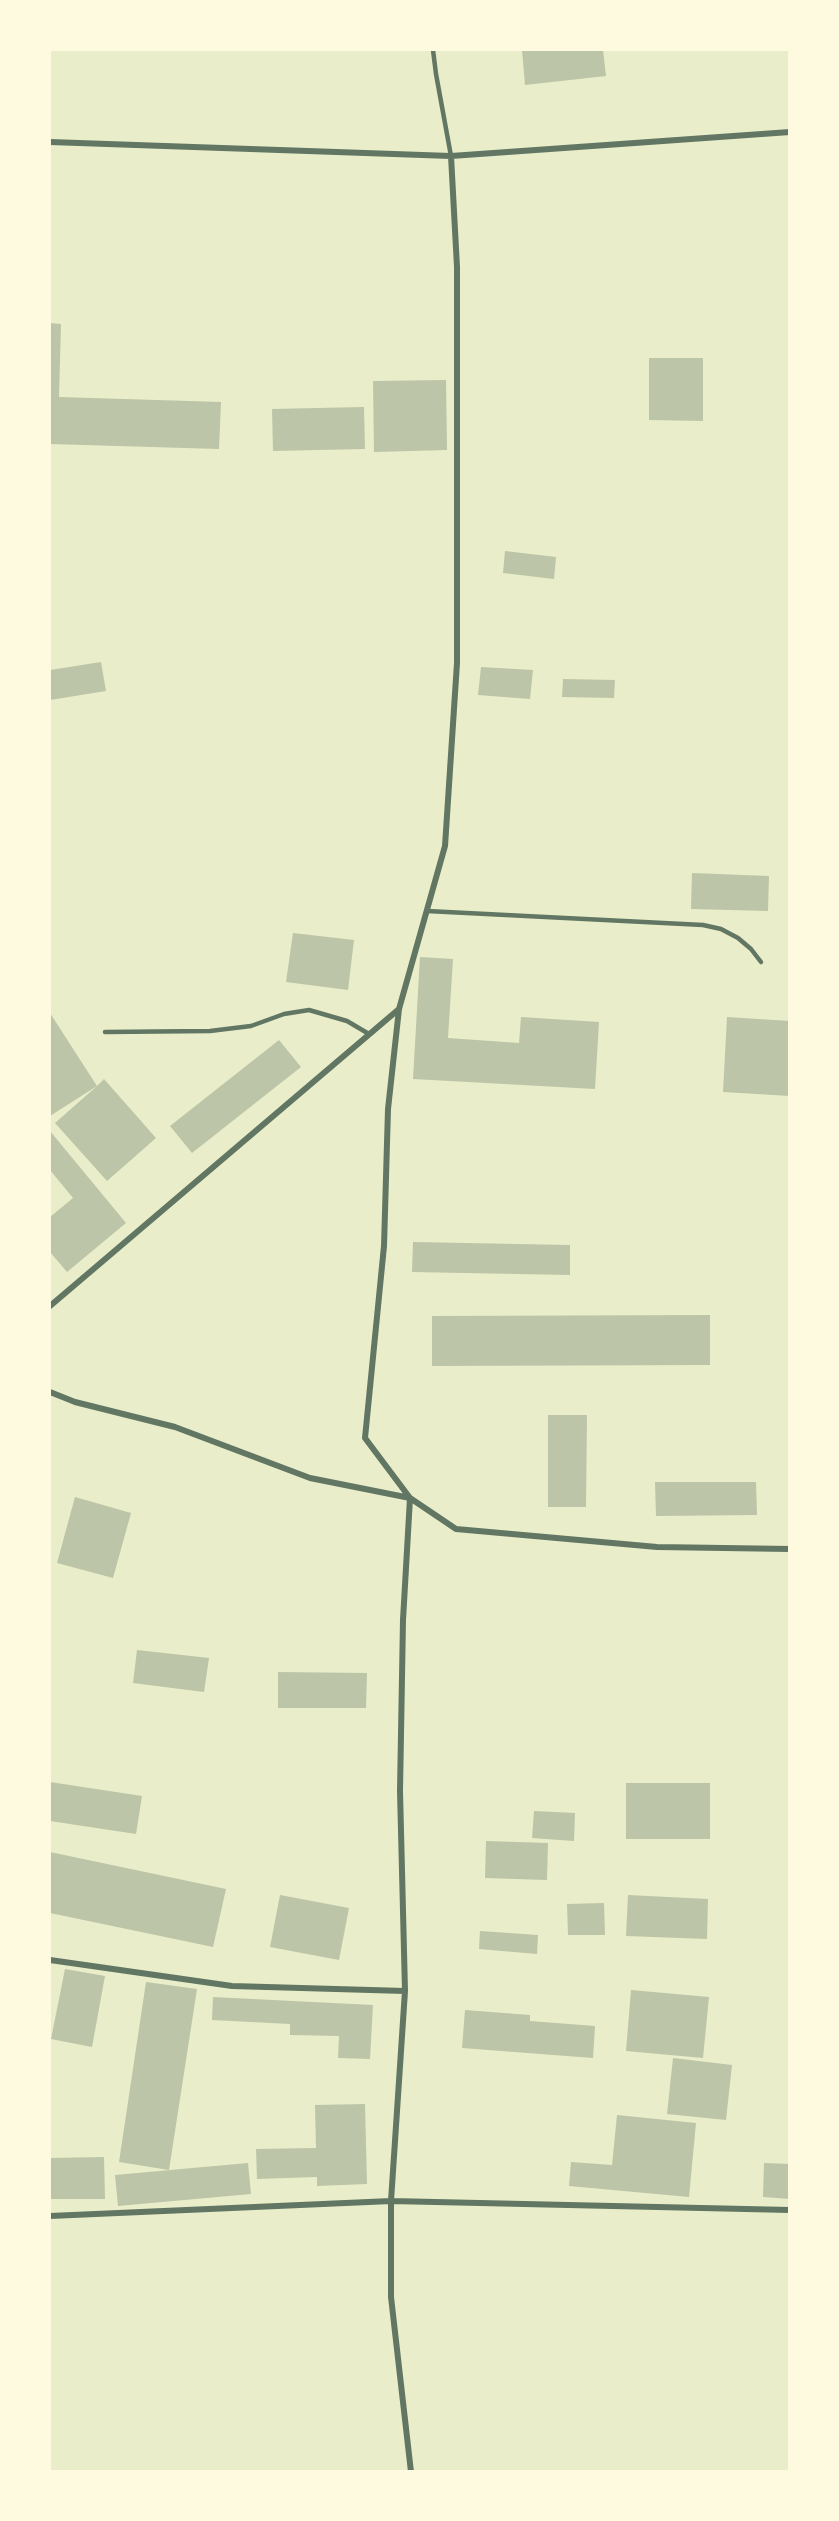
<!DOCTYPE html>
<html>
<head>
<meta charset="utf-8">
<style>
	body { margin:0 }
	#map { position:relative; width:839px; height:2521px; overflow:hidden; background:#e9edc9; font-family:"Exo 2",sans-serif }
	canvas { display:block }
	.frame { position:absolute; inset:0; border:51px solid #fefae0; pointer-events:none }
</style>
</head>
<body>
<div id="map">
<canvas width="839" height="2521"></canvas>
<div class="frame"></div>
</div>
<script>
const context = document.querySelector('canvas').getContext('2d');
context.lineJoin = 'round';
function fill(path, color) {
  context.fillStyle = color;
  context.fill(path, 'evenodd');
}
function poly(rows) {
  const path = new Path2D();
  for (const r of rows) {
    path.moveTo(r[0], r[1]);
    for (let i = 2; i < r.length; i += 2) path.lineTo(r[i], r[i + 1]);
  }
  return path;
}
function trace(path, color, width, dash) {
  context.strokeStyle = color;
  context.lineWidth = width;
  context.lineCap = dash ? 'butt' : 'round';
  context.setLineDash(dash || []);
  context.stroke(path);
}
const building = poly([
	[522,50,603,50,606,76,525,85],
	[50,323,61,324,59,397,221,402,219,449,50,444],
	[649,358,703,358,703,421,649,420],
	[446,380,447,450,374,452,373,381],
	[364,407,365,449,273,451,272,409],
	[505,551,556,557,554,579,503,573],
	[101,662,106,691,50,700,50,670],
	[481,667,533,670,530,699,478,695],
	[563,679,615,680,614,698,562,697],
	[692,873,769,876,768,911,691,909],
	[293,933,354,940,348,990,286,982],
	[420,957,453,959,448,1038,519,1043,521,1017,599,1022,595,1089,413,1079],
	[50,1013,97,1086,104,1079,156,1138,107,1181,55,1123,97,1086,50,1116],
	[727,1017,790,1021,790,1096,723,1092],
	[279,1040,301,1067,192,1153,170,1126],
	[50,1131,126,1223,67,1272,50,1252,50,1217,73,1198,50,1170],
	[413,1242,570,1245,570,1275,412,1272],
	[710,1315,710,1365,432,1366,432,1316],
	[548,1415,587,1415,586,1507,548,1507],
	[655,1482,756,1482,757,1515,656,1516],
	[75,1497,131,1513,113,1578,57,1563],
	[137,1650,209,1658,204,1692,133,1683],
	[278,1672,367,1673,366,1708,278,1708],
	[50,1782,142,1796,136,1834,50,1821],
	[626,1783,710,1783,710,1839,626,1839],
	[534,1811,575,1813,574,1841,532,1838],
	[486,1841,548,1843,547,1880,485,1878],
	[50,1852,226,1889,213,1947,50,1913],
	[280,1895,349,1908,339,1960,270,1947],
	[628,1895,708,1899,707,1939,626,1936],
	[604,1903,605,1935,568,1935,567,1904],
	[480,1931,538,1935,537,1954,479,1949],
	[65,1969,105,1976,92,2047,51,2039],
	[146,1982,197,1989,169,2170,119,2162],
	[631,1990,709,1997,703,2058,626,2051],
	[213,1997,373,2005,370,2059,338,2058,339,2036,290,2035,290,2024,212,2020],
	[465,2010,530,2015,530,2021,595,2026,593,2058,462,2048],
	[673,2058,732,2065,726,2120,667,2114],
	[365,2104,367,2184,317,2186,317,2177,257,2179,256,2149,316,2148,315,2105],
	[617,2115,696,2123,689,2197,569,2186,571,2162,612,2165],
	[104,2157,105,2199,50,2199,50,2158],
	[248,2163,251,2194,118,2206,115,2175],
	[764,2163,790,2164,790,2199,763,2197]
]);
const service = poly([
	[433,50,436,74,451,156],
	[427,911,703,925,721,929,738,938,751,949,761,962],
	[105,1032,210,1031,251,1026,284,1014,309,1010,347,1021,369,1034]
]);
const minor = poly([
	[50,142,451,156,790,132],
	[50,1306,399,1009],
	[50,1392,75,1402,175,1427,310,1478,410,1498,456,1529,657,1547,790,1549],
	[50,1960,232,1986,405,1991],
	[50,2216,391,2201,790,2210],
	[411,2472,391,2297,391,2201,405,1991,400,1791,403,1620,410,1498,365,1438,384,1246,388,1109,399,1009,445,846,457,663,457,267,451,156]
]);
fill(building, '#bcc5a7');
trace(service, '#617663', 4.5);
trace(minor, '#617663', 6);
</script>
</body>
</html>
